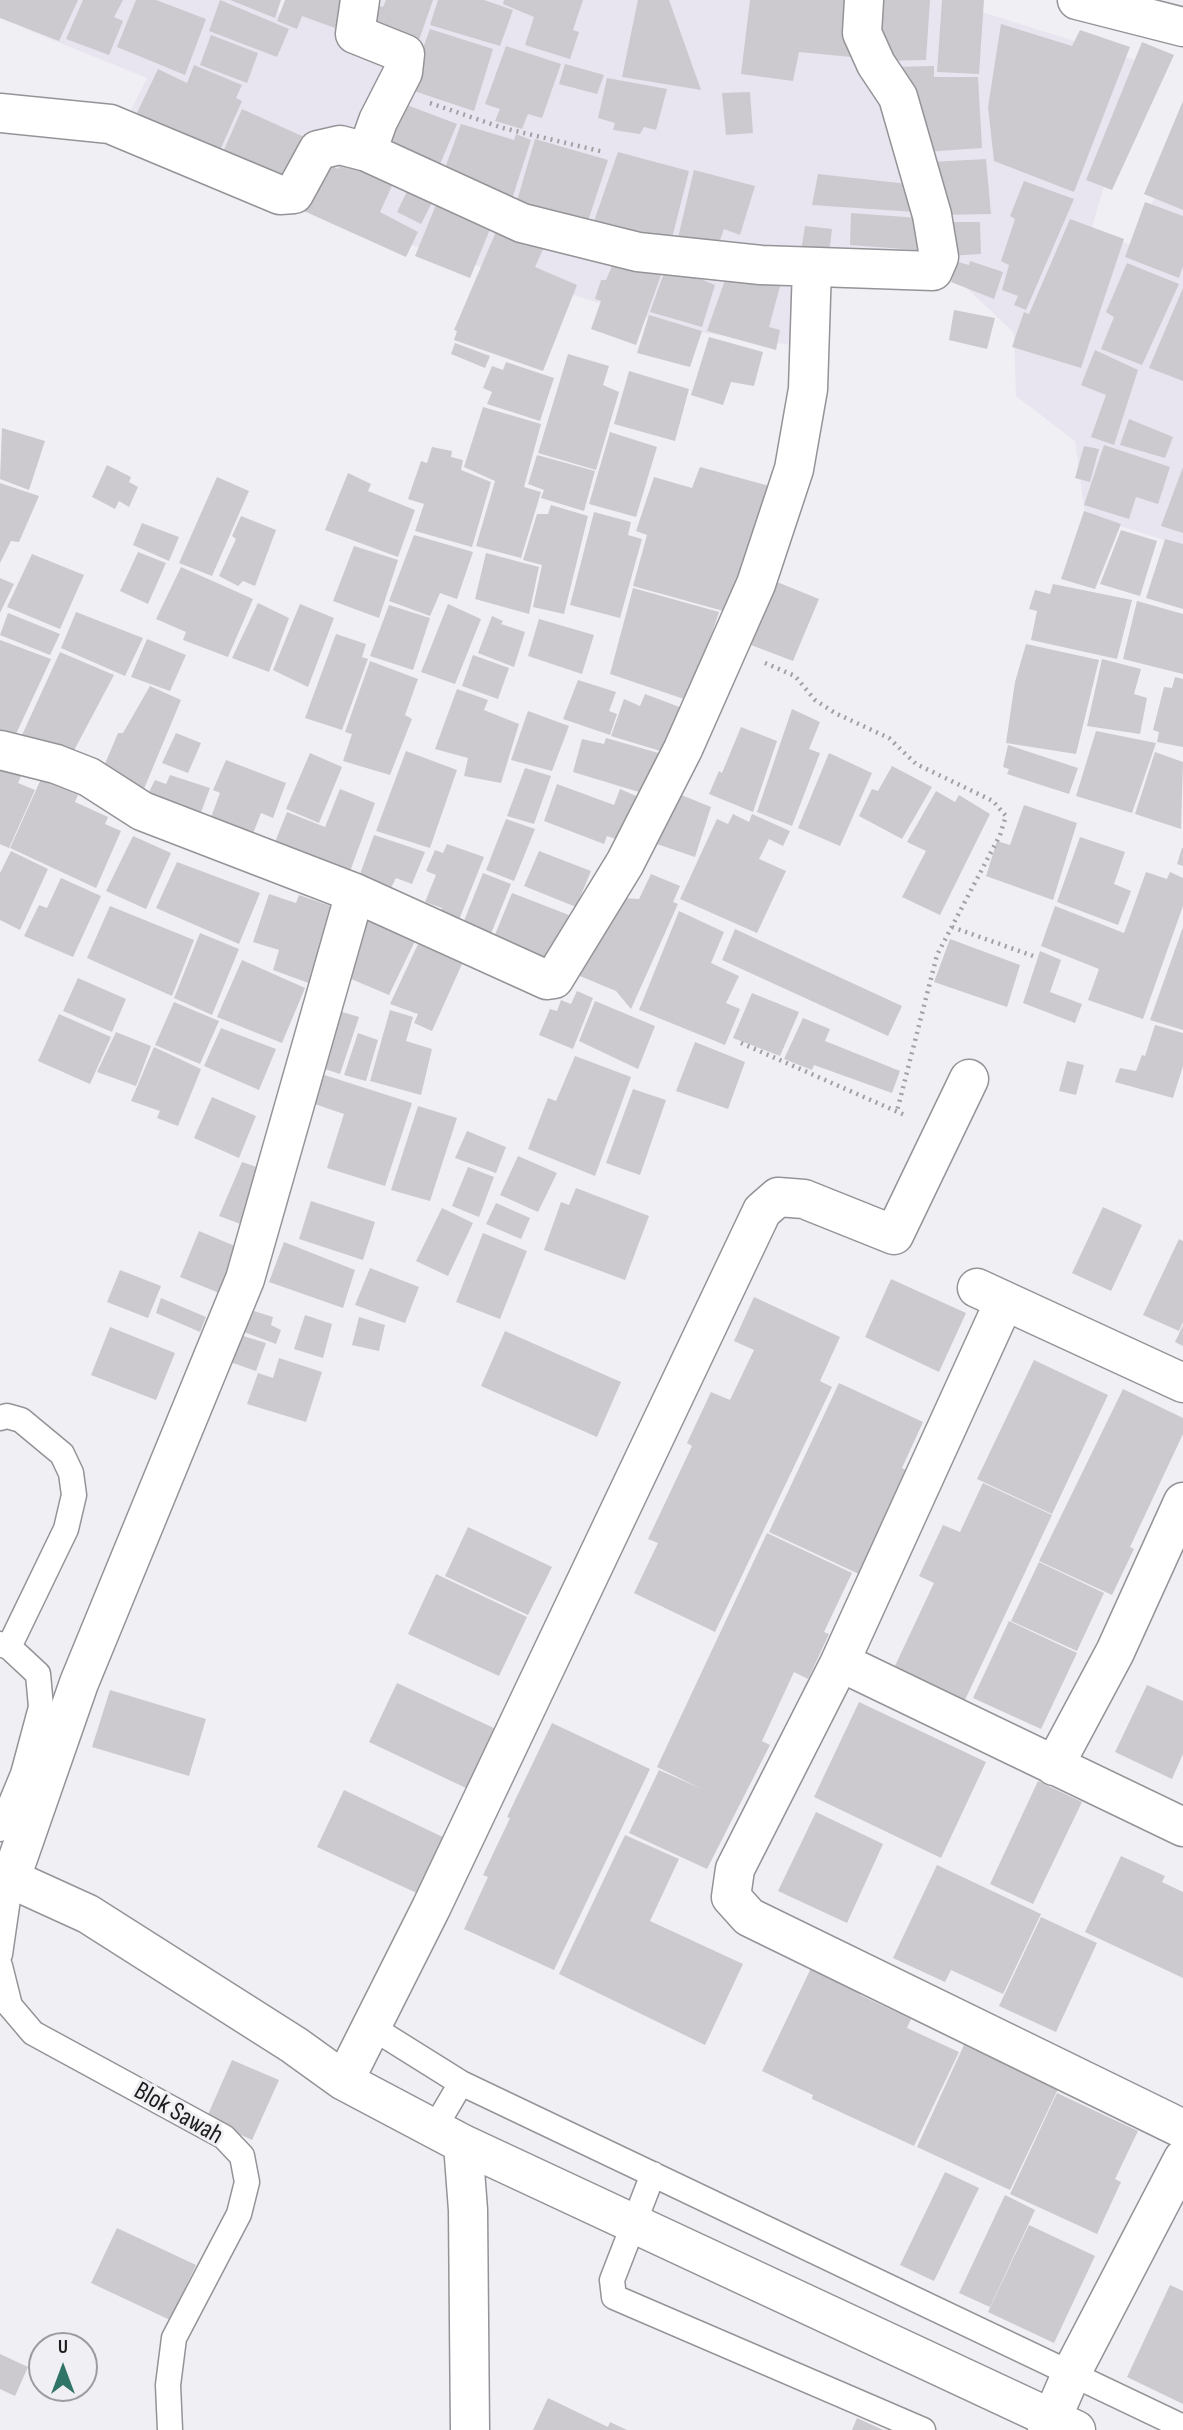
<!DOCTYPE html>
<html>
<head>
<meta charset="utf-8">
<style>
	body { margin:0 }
	#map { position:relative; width:1183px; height:2430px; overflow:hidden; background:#f0eff3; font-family:"Sofia Sans Condensed",sans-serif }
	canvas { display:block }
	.north { position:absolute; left:28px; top:2332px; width:70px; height:70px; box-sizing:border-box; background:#f0eff3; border:2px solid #9c9b9e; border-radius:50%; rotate:0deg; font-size:19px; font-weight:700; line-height:28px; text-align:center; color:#1d1d1e }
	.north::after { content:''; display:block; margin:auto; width:24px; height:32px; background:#307467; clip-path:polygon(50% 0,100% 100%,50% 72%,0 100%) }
</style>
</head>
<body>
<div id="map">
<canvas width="1183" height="2430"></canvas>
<div class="north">U</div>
</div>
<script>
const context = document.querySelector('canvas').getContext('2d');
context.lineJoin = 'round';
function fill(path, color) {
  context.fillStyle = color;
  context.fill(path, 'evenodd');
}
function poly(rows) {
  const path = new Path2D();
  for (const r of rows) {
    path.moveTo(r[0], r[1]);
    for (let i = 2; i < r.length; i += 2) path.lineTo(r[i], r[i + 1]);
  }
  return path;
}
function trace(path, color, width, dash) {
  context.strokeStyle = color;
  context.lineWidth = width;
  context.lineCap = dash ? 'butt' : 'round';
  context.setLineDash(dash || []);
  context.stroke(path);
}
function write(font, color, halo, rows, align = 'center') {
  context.font = font + ' "Sofia Sans Condensed",sans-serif';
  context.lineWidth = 6;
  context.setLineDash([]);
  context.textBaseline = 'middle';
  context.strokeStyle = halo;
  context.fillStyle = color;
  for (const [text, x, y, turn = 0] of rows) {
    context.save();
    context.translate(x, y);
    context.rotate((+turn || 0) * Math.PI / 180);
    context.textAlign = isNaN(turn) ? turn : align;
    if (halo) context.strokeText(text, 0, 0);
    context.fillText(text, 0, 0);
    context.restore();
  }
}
const built = poly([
	[31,0,261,0,285,17,294,0,944,0,1141,62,1091,230,1133,246,1183,132,1183,546,1085,515,1075,441,1016,396,1014,333,953,275,820,286,799,346,690,331,372,233,126,120,147,78,23,28]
]);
const building = poly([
	[0,0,78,0,59,41,0,18],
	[83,0,123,0,114,17,123,21,109,55,66,39],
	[136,0,156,0,206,19,185,75,117,47],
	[220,0,289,29,277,57,209,31],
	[230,0,281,0,275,18],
	[285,0,345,0,335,28,302,16,297,29,277,21],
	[386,0,433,0,419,40,413,37,362,34,373,4,383,7],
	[438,0,484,0,513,10,500,46,430,25],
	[504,0,583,0,573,30,579,32,570,59,525,45,534,17,503,4],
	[638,0,669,0,701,90,622,77],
	[750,0,859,0,851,57,799,52,793,81,741,74],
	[877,0,930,0,926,60,877,61],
	[942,0,984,0,979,74,937,72],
	[1001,24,1072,46,1080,30,1130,47,1074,192,994,161,988,107],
	[430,29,493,49,474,111,408,89],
	[211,35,258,53,247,83,200,65],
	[1142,42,1174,55,1112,190,1086,180],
	[506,46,561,64,542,118,528,114,522,129,495,121,500,109,485,104],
	[565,64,604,75,597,94,559,84],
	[194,65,242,85,236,98,242,101,217,157,135,117,158,69,187,83],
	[934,66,934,77,978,77,982,148,924,152,892,67],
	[607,78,667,89,656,130,644,127,640,134,613,130,615,123,598,118],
	[750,92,753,133,726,135,722,93],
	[1183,101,1183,210,1144,194],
	[399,102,457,124,438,169,379,147],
	[242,109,313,141,294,181,252,162,247,171,220,159],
	[461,124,514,140,516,134,531,140,511,202,441,179],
	[535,139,608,160,588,221,535,212,537,207,517,201],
	[618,152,689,171,670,246,591,230],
	[347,154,396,177,380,212,418,232,406,257,295,207,318,158,338,169],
	[986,159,991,214,935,215,930,162],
	[694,170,755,186,740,235,724,229,715,254,677,242],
	[818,174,917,185,915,212,812,205],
	[412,181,437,193,421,224,397,212],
	[1024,181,1074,199,1026,310,1014,305,1018,296,1002,290,1009,265,1001,261,1015,219,1010,216],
	[438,200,493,222,470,278,415,256],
	[1145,202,1183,216,1183,266,1179,278,1125,257],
	[851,213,919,218,917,250,850,245],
	[1070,219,1124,239,1081,368,1012,347,1024,312,1029,314],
	[946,222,980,222,981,254,947,256],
	[805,226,832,229,829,254,801,251],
	[498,227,544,247,535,267,577,285,543,371,454,340,457,331,454,330],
	[616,257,661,275,636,345,591,329,601,301,595,299,601,280,606,280],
	[669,259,689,274,715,285,702,327,650,312],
	[970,261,1003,272,994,299,951,282,958,262,969,265],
	[1127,263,1179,284,1142,365,1101,349,1114,317,1106,312],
	[730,266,782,279,769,327,780,330,776,350,707,331],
	[1183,288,1183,381,1149,368],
	[954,310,995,318,987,349,949,340],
	[649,315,702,331,690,367,637,353],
	[709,337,763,352,754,386,731,382,723,405,691,395],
	[455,343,490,356,485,368,451,354],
	[1095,350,1138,370,1114,445,1091,437,1106,395,1081,385],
	[568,354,609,366,603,385,619,392,596,470,538,453],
	[506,362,554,378,540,421,487,404,492,392,483,388,492,366,503,370],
	[629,371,689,389,675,441,614,424],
	[483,407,541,424,524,487,541,492,521,558,476,546,495,481,464,467],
	[1129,419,1173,437,1165,458,1120,445],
	[2,428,45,441,29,490,0,479],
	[610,432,657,447,636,517,589,504],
	[1104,445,1170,467,1158,504,1136,497,1129,519,1084,505],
	[1084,446,1099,449,1090,482,1075,478],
	[432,447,452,451,451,457,463,460,461,470,491,482,472,547,415,531,424,504,408,499,421,461,427,463],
	[537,455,595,471,584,511,541,498,544,490,528,484],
	[107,465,131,477,129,482,138,487,129,507,119,501,115,509,92,497],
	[700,467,773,487,727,612,633,586,647,535,636,531,654,477,692,488],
	[1183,467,1183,533,1161,526],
	[348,473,371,484,368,491,415,510,398,557,325,530],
	[217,477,249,491,212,576,179,563],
	[0,483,39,496,19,542,11,541,0,563],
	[551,505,588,516,564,614,533,607,542,565,523,560,537,514,548,514],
	[1084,511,1121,524,1095,589,1061,579],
	[594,512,631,522,628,535,642,539,620,618,570,605],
	[241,516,276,530,255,586,243,581,238,586,219,576,236,539,232,536],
	[142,523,179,537,169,561,133,545],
	[1121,530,1157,541,1140,596,1100,584],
	[414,535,473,552,457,599,440,593,430,616,389,601],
	[1165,539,1183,544,1183,609,1146,598],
	[354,546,398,560,379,618,333,601],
	[138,552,166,563,148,604,120,591],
	[486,553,539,567,529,614,475,599],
	[32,554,84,575,60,629,7,607],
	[181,567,253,599,228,657,183,640,186,632,156,619],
	[0,578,14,584,0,613],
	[777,582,819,599,793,661,751,645],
	[1053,584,1132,600,1117,659,1031,640,1037,611,1029,609,1035,590,1050,594],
	[633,588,719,612,709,642,717,644,687,700,610,674],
	[1137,601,1183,614,1183,674,1123,659],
	[258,603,289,618,269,672,232,658],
	[300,604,334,618,308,687,273,670],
	[448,604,481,619,455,684,421,672],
	[389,605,430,618,413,670,370,656],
	[76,612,143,638,125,676,61,648],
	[8,613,60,634,50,655,0,635],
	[492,616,503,621,501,624,525,632,514,667,478,653],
	[539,619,594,635,582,674,528,656],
	[336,634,366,644,362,657,368,659,342,730,305,718],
	[147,639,186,655,170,691,131,677],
	[0,640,51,659,9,749,0,744],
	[1026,644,1099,660,1076,754,1006,743,1015,682],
	[60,652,114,675,70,758,22,735],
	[473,655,509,668,498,699,462,686],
	[1102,659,1141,669,1134,694,1147,698,1140,734,1087,726],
	[370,661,418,679,405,715,412,719,390,775,343,761,352,734,345,732],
	[1175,677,1183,679,1183,747,1157,742,1159,732,1153,730,1164,687,1172,688],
	[578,680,616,692,609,711,617,714,610,735,563,719],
	[150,686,181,700,141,796,99,778,118,733,123,733],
	[457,689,488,700,484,710,519,724,501,783,464,776,468,758,435,749],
	[645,694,685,709,667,753,611,736,624,699,640,706],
	[792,709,820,722,809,749,820,753,792,826,757,812],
	[528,711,569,726,552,771,511,760],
	[741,727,777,741,753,812,709,794,719,771,722,773],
	[1096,731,1156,743,1132,813,1076,796],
	[176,733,201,743,188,773,162,763],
	[606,738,662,754,649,795,573,772,582,739,604,744],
	[1008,745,1078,768,1069,794,1007,774,1009,769,1003,767],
	[406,751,457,770,430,848,376,831],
	[1155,752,1183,762,1181,829,1135,814],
	[310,753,342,767,319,823,286,809],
	[829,753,872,773,840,846,798,828],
	[226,760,286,783,273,818,261,813,249,844,207,828,220,793,213,790],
	[0,765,22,774,18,783,35,790,9,848,0,844],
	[892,766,932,787,902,839,859,816,872,789,878,791],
	[525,768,551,776,534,824,507,816],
	[170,775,210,788,196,826,147,796,155,780,166,784],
	[41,779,78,795,75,802,108,817,105,824,121,831,96,888,10,848],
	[557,784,614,805,620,789,641,798,625,842,607,836,604,844,544,821],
	[340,789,375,803,348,877,271,852,287,812,325,827],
	[936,791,955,802,959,795,990,814,940,915,902,897,926,851,907,842],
	[674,792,711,807,695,857,654,843],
	[1024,805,1077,823,1053,900,986,876,997,841,1010,845],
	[733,814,749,822,752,814,790,831,783,846,769,839,759,859,786,871,757,933,680,899,717,819,728,824],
	[506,819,535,829,514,881,486,870],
	[374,835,425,852,412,884,396,878,385,900,355,888],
	[133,836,171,853,146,909,106,891],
	[1080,837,1125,852,1114,884,1131,891,1118,925,1057,902],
	[447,844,484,857,453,935,439,915,442,908,425,902,436,875,426,871,435,850,443,853],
	[1182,848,1183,848,1183,866,1177,864],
	[11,851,48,869,20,930,0,920,0,873],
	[539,851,591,871,576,907,524,886],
	[177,862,260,893,239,944,156,908],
	[1146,872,1167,879,1170,872,1183,878,1183,906,1143,1019,1088,1000,1099,969,1041,946,1055,906,1124,933],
	[483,873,511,884,486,946,458,936],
	[651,874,680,886,673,902,678,904,631,1009,616,991,575,974,621,898,639,899],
	[61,878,101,896,73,957,24,936,39,905,47,908],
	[512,893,569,915,548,964,492,942],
	[269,894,296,903,299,895,339,909,314,985,273,970,279,950,253,942],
	[110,906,194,940,172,996,87,958],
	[679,911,724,932,711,963,739,976,726,1003,740,1009,725,1045,639,1010],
	[353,914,417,937,389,995,344,976],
	[1183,927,1183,1030,1150,1020],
	[735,929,902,1006,888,1036,722,960],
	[200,933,239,949,212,1015,174,998],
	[950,939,1020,965,1007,1007,934,982],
	[418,944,462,964,432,1031,414,1023,418,1014,390,1004],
	[1040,951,1061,960,1050,992,1082,1004,1075,1023,1023,1003],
	[242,960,305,988,282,1043,217,1017],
	[78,978,126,999,112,1032,63,1011],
	[577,991,593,998,573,1049,539,1035,550,1009,557,1011,561,1000,571,1004],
	[752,993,799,1012,780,1056,733,1038],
	[595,1001,655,1026,638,1069,579,1041],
	[174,1002,219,1021,200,1064,155,1045],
	[329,1008,359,1017,340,1074,316,1066],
	[390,1010,413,1017,406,1041,432,1049,421,1095,370,1081],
	[59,1014,111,1037,90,1084,38,1061],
	[803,1018,830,1029,825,1041,900,1071,892,1093,814,1065,812,1070,784,1059],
	[1155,1025,1183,1033,1183,1066,1173,1098,1115,1082,1120,1068,1136,1071,1142,1055,1145,1056],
	[221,1028,276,1049,259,1090,204,1066],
	[116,1032,151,1046,136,1086,97,1072],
	[358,1033,378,1040,366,1081,344,1075],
	[695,1042,745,1062,728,1109,676,1091],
	[154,1047,201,1069,178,1126,157,1118,160,1111,131,1101],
	[575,1056,631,1077,595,1176,528,1149,548,1098,556,1101],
	[1067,1061,1084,1065,1076,1095,1059,1091],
	[312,1071,412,1103,385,1186,327,1168,344,1114,303,1100],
	[633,1089,666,1100,640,1175,606,1163],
	[212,1097,256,1116,239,1158,194,1138],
	[418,1106,457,1118,430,1201,391,1190],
	[467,1131,506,1147,496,1173,455,1158],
	[518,1156,557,1173,538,1212,500,1195],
	[242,1162,263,1169,243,1225,219,1216],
	[468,1167,494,1177,479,1217,452,1206],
	[576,1188,649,1216,625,1280,544,1250,561,1202,569,1205],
	[311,1201,375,1222,363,1260,299,1239],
	[496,1203,530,1218,521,1239,486,1224],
	[1103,1207,1142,1225,1111,1291,1072,1273],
	[442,1208,473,1223,448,1276,416,1261],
	[199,1231,242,1249,224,1295,180,1277],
	[483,1233,527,1251,500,1319,456,1302],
	[1179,1239,1183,1241,1183,1322,1179,1331,1143,1315],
	[284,1242,355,1270,343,1308,269,1282],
	[370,1268,419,1287,405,1323,355,1305],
	[120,1270,161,1286,148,1318,107,1302],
	[891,1279,966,1313,939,1372,865,1337],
	[754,1297,840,1337,820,1381,832,1387,715,1632,634,1593,658,1543,648,1539,692,1446,687,1443,711,1392,730,1400,754,1350,734,1341],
	[161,1298,206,1317,200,1332,156,1313],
	[254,1311,273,1317,271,1325,281,1330,276,1344,233,1328,238,1313,251,1318],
	[305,1315,332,1324,323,1358,294,1349],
	[359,1317,385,1325,379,1351,352,1345],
	[1183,1325,1183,1346,1175,1342],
	[110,1327,175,1353,156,1400,91,1375],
	[505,1331,621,1382,597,1437,481,1386],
	[237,1334,266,1343,256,1371,227,1361],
	[279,1358,322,1372,306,1422,247,1404,258,1373,273,1378],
	[1034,1360,1108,1395,1052,1514,977,1479],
	[839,1383,923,1422,902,1468,910,1472,861,1575,769,1532],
	[1123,1389,1183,1418,1183,1434,1130,1547,1134,1549,1112,1595,1039,1561],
	[983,1483,1052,1515,964,1702,894,1668,934,1583,919,1576,943,1525,960,1532],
	[468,1527,552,1567,528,1615,445,1576],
	[767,1533,852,1573,824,1632,829,1634,808,1679,794,1672,762,1741,770,1745,707,1869,629,1833,659,1770,702,1789,657,1767],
	[1039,1562,1104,1593,1077,1651,1011,1621],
	[436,1574,527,1617,499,1676,408,1634],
	[1009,1621,1077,1653,1041,1729,973,1698],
	[397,1683,496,1729,468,1789,369,1742],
	[1147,1685,1183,1701,1183,1754,1172,1779,1115,1752],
	[110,1690,206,1719,189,1776,92,1747],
	[859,1702,986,1762,941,1858,814,1797],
	[552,1723,650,1769,554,1970,464,1929,488,1877,483,1875,510,1818,507,1817],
	[1038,1781,1082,1802,1033,1904,990,1884],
	[344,1790,447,1839,421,1895,317,1847],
	[816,1812,883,1844,847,1923,778,1891],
	[625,1835,679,1859,650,1921,743,1964,705,2045,559,1974],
	[1121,1856,1165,1876,1162,1882,1183,1892,1183,1978,1085,1932],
	[937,1865,1041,1914,1003,1994,951,1970,945,1982,893,1958],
	[1041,1917,1097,1943,1056,2032,999,2006],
	[812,1966,863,1990,860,1995,911,2019,907,2028,959,2052,914,2146,812,2099,813,2095,762,2071],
	[964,2045,1058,2089,1010,2190,917,2147],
	[232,2060,279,2080,252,2140,206,2119],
	[1057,2093,1138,2131,1115,2179,1121,2182,1097,2234,1010,2194],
	[945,2172,979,2188,934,2281,900,2265],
	[1005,2195,1035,2210,990,2307,959,2293],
	[1029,2225,1095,2256,1054,2343,988,2312],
	[117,2228,196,2265,170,2320,91,2283],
	[1170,2285,1183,2291,1183,2404,1127,2377],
	[0,2354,28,2367,15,2396,0,2389],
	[548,2398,608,2427,610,2422,627,2430,533,2430],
	[857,2418,883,2430,852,2430]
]);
const path = poly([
	[430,103,503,128,604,152],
	[765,663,795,676,815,700,835,713,889,738,916,764,993,801,1006,816,1000,835,937,955,897,1111],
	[952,927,1036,957],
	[741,1043,907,1116]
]);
const lane = poly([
	[0,1418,7,1416,21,1420,62,1454,71,1473,74,1495,66,1529,9,1647],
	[0,1644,9,1647,38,1674,41,1707,23,1774,0,1829],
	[0,1954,11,1878],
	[0,1966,10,2006,33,2033,224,2137,242,2156,247,2182,239,2214,174,2338,168,2385,170,2430],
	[373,2028,461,2083,1183,2427],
	[434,2129,461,2083],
	[653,2174,612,2280,614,2297,923,2430]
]);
const street = poly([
	[360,0,355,34,405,54,403,72,378,121,367,152],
	[0,113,110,124,280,195,294,194,318,150,340,145,367,152,522,223,638,252,761,265,933,271,939,257,932,215,898,97,876,64,862,33,864,0],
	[0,750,56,764,89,777,142,811,355,893,547,980,554,979,625,863,683,749,756,584,794,469,808,389,812,267],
	[977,1288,1183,1383],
	[1004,1302,840,1662,735,1869,731,1897,749,1917,1183,2129],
	[840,1662,1183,1827],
	[1054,1766,1115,1652,1183,1502],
	[0,1874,88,1914,294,2045,344,2081,463,2144,1076,2430],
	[11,1878,79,1683,245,1279,355,893],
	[344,2081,431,1908,762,1211,778,1197,804,1199,894,1235,969,1079],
	[463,2144,468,2210,470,2430],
	[1047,2430,1072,2372,1183,2159]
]);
const secondary = poly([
	[1077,0,1183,27]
]);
const streetNames = [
	["Blok Sawah",178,2114,30]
];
fill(built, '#e8e5f1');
fill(building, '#cccace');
trace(lane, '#949397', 27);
trace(street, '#949397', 41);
trace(secondary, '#949397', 41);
trace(path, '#a1a0a3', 4.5, [2, 5]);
trace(lane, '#fff', 24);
trace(street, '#fff', 38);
trace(secondary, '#fff', 38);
write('26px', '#1d1d1e', '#f0eff3', streetNames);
</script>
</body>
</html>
